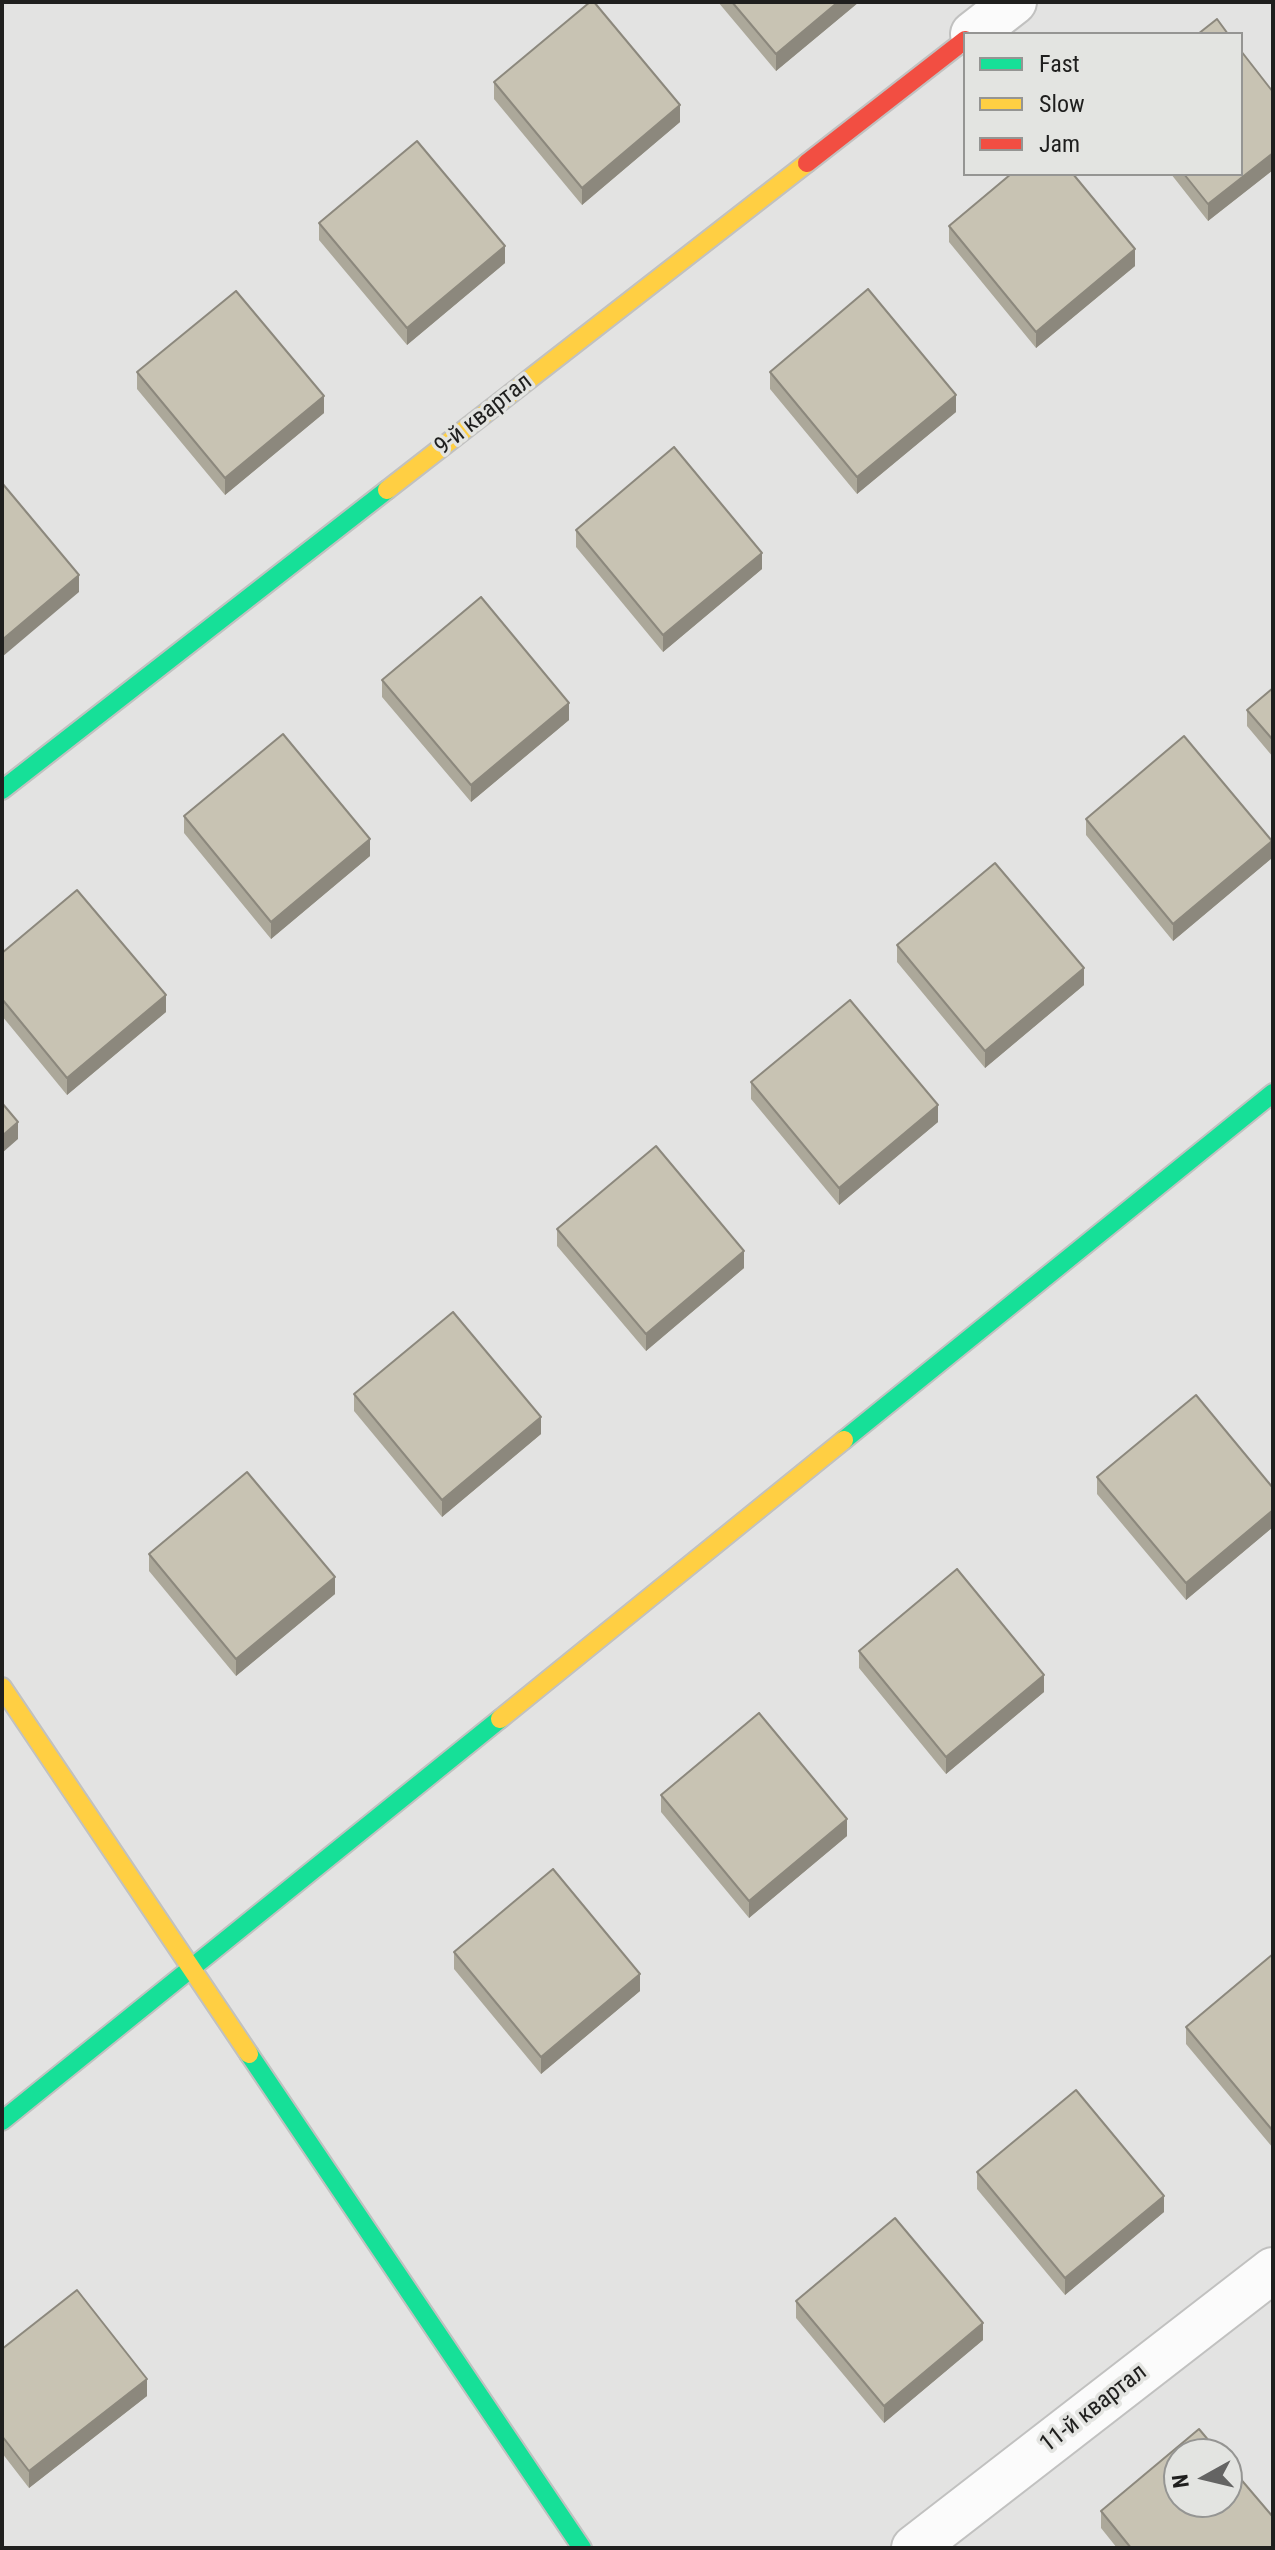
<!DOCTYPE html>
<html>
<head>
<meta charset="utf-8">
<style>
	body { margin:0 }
	#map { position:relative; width:1275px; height:2550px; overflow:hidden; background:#e3e3e2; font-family:"Roboto Condensed",sans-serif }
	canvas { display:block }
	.frame { position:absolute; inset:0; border:4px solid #1f1f1e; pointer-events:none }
	.legend { position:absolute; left:963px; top:32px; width:280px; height:144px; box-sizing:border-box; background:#e3e4e1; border:2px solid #959593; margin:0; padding:10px 14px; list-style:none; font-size:24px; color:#1f1f1e }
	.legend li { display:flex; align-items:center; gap:16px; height:40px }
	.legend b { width:40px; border:2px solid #959593 }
	.north { position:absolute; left:1163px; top:2438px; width:80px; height:80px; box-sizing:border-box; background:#e3e4e1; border:2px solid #959593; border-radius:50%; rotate:262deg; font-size:22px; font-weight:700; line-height:32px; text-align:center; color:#1f1f1e }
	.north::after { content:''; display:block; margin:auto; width:28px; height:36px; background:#646463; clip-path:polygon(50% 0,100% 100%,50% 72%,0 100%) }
</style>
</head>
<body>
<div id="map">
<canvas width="1275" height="2550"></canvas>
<div class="frame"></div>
<ul class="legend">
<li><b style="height:10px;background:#16e098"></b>Fast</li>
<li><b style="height:10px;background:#ffcf43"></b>Slow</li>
<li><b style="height:10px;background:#f24e42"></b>Jam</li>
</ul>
<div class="north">N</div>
</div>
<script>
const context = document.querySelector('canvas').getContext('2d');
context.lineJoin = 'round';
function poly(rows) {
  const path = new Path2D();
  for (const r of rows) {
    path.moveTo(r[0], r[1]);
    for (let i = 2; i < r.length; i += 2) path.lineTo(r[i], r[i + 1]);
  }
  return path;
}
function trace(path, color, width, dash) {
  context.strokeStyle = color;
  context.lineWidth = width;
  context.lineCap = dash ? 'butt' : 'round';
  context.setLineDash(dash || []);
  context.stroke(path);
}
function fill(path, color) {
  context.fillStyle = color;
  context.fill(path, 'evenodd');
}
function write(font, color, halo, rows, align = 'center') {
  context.font = font + ' "Roboto Condensed",sans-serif';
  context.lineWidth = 7;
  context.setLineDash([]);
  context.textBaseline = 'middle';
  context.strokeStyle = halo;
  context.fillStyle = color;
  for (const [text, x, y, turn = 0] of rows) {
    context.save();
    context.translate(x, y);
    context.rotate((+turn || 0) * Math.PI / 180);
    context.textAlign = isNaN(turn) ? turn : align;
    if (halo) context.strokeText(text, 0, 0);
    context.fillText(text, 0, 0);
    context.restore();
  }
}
const street = poly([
	[973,34,1014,2],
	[914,2548,1273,2270]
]);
const fast = poly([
	[2,790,387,490],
	[844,1440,1273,1093],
	[249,2054,582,2548],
	[2,2121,500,1719]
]);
const slow = poly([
	[387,490,807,163],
	[2,1687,249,2054],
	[500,1719,844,1440]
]);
const jam = poly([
	[807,163,965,40]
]);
const wall = poly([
	[718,2,859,2,776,71],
	[494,82,680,122,582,205,494,99],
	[1273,92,1273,170,1208,221,1171,174,1241,174],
	[319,223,505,263,407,345,319,240],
	[949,226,1135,266,1036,348,949,242],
	[137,372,324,413,225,495,137,389],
	[770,372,956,412,857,494,770,389],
	[576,530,762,569,663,652,576,547],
	[382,680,569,720,471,802,382,697],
	[1273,688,1273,757,1247,726,1247,710],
	[184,816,370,856,271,939,184,833],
	[1086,819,1272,858,1173,941,1086,835],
	[897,945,1084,985,985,1068,897,962],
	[2,953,166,1012,67,1095,2,1016],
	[751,1082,938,1122,839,1205,751,1099],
	[557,1229,744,1268,646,1351,557,1246],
	[354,1394,541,1434,442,1517,354,1411],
	[1097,1477,1273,1488,1273,1527,1186,1600,1097,1494],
	[149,1554,335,1594,236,1676,149,1571],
	[859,1651,1044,1692,946,1774,859,1668],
	[661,1795,847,1836,749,1918,661,1812],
	[454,1952,640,1991,541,2074,454,1969],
	[1273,1954,1273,2148,1186,2044,1186,2027],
	[977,2172,1164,2212,1065,2295,977,2189],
	[796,2301,983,2340,884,2423,796,2318],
	[2,2349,147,2396,29,2488,2,2453],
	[1101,2511,1273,2548,1117,2548,1101,2528]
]);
const shadedWall = poly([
	[838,2,859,2,776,71,776,54],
	[680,105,680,122,582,205,582,188],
	[1273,153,1273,170,1208,221,1208,204],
	[505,246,505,263,407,345,407,328],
	[1135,249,1135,266,1036,348,1036,332],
	[956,395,956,412,857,494,857,477],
	[324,396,324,413,225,495,225,478],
	[762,553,762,569,663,652,663,635],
	[79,575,79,592,2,657,2,640],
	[569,703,569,720,471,802,471,785],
	[370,839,370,856,271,939,271,922],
	[1272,841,1272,858,1173,941,1173,924],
	[1084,968,1084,985,985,1068,985,1051],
	[166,995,166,1012,67,1095,67,1078],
	[938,1105,938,1122,839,1205,839,1188],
	[18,1122,18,1139,2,1153,2,1136],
	[744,1251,744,1268,646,1351,646,1334],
	[541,1417,541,1434,442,1517,442,1500],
	[1273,1510,1273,1527,1186,1600,1186,1583],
	[335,1577,335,1594,236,1676,236,1659],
	[1044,1675,1044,1692,946,1774,946,1757],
	[847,1819,847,1836,749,1918,749,1901],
	[640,1974,640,1991,541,2074,541,2057],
	[1164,2196,1164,2212,1065,2295,1065,2278],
	[983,2323,983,2340,884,2423,884,2406],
	[147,2379,147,2396,29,2488,29,2471]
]);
const building = poly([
	[590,2,594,2,680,105,582,188,494,82,590,2],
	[732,2,838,2,776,54,732,2],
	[1217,19,1228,34,1198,34,1217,19],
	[1241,51,1273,92,1273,153,1208,204,1184,174,1241,174,1241,51],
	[417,141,505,246,407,328,319,223,417,141],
	[1011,174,1073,174,1135,249,1036,332,949,226,1011,174],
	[868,289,956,395,857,477,770,372,868,289],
	[236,291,324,396,225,478,137,372,236,291],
	[674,447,762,553,663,635,576,530,674,447],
	[2,483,79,575,2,640,2,483],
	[481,597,569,703,471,785,382,680,481,597],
	[1273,688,1273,740,1247,710,1273,688],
	[283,734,370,839,271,922,184,816,283,734],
	[1184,736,1272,841,1173,924,1086,819,1184,736],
	[995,863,1084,968,985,1051,897,945,995,863],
	[77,890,166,995,67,1078,2,999,2,953,77,890],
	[850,1000,938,1105,839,1188,751,1082,850,1000],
	[2,1103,18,1122,2,1136,2,1103],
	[656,1146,744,1251,646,1334,557,1229,656,1146],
	[453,1312,541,1417,442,1500,354,1394,453,1312],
	[1196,1395,1273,1488,1273,1510,1186,1583,1097,1477,1196,1395],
	[247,1472,335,1577,236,1659,149,1554,247,1472],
	[957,1569,1044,1675,946,1757,859,1651,957,1569],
	[759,1713,847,1819,749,1901,661,1795,759,1713],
	[553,1869,640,1974,541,2057,454,1952,553,1869],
	[1273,1954,1273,2131,1186,2027,1273,1954],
	[1076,2090,1164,2196,1065,2278,977,2172,1076,2090],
	[895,2218,983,2323,884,2406,796,2301,895,2218],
	[77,2290,147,2379,29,2471,2,2436,2,2349,77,2290],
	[1199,2429,1220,2454,1179,2454,1179,2502,1227,2502,1227,2463,1273,2517,1273,2546,1270,2548,1131,2548,1101,2511,1199,2429]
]);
const streetNames = [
	["9-й квартал",484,415,-38],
	["11-й квартал",1094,2409,-38]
];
trace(street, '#c1c1c0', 48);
trace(fast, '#c1c1c0', 22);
trace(slow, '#c1c1c0', 22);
trace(jam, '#c1c1c0', 22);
trace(street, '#fbfbfb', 44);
trace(fast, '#16e098', 18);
trace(slow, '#ffcf43', 18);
trace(jam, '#f24e42', 18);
fill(wall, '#aca89a');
fill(shadedWall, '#8c887d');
fill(building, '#c8c3b3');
trace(building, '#8c887d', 2);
write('24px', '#1f1f1e', '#e3e4e1', streetNames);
</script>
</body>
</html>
